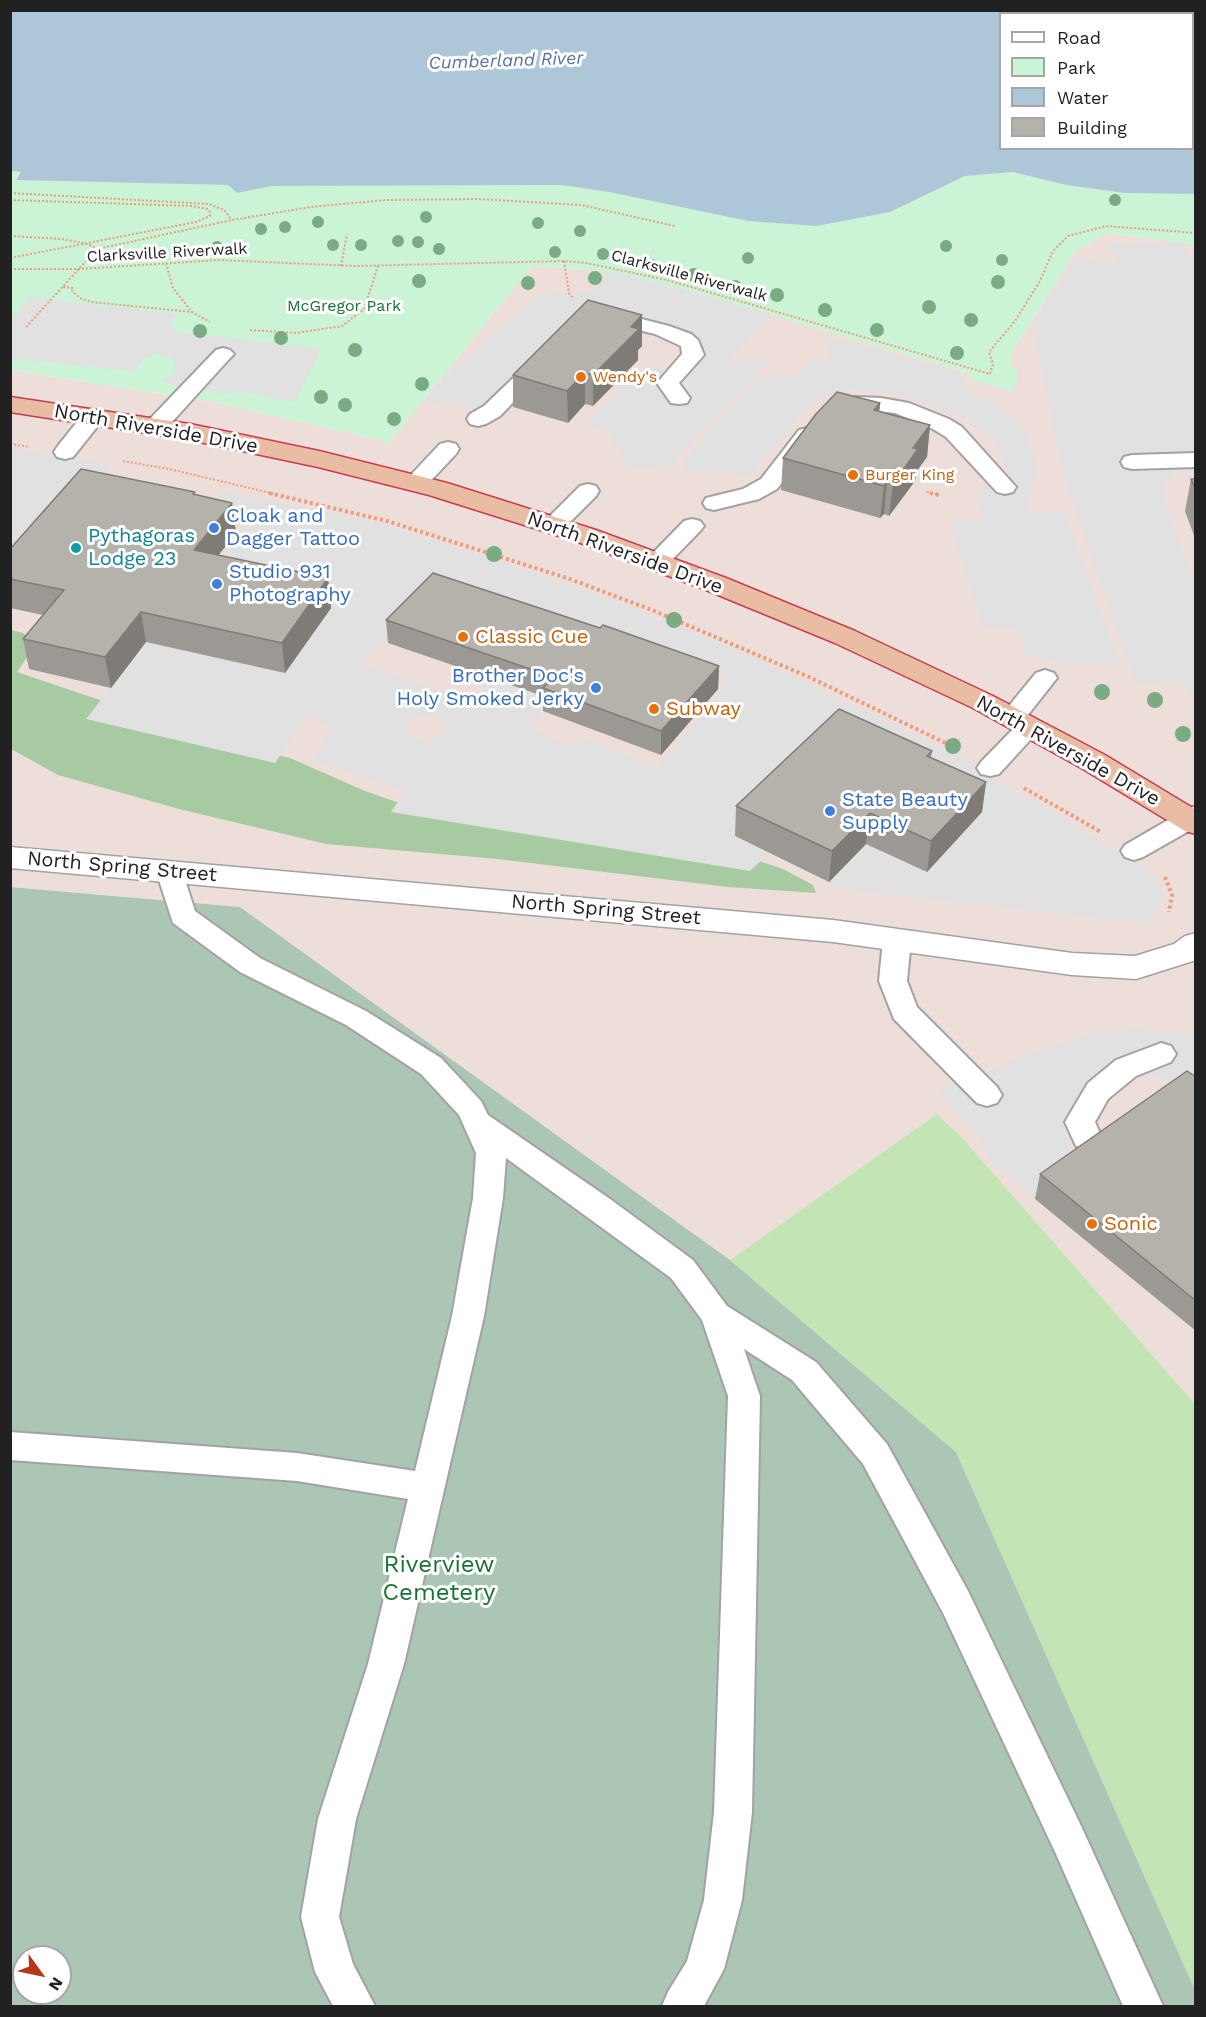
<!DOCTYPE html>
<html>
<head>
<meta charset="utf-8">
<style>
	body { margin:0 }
	#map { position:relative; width:1206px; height:2017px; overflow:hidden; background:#f0efe8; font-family:"Work Sans",sans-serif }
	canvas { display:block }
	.frame { position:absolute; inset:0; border:12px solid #212121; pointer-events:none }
	.legend { position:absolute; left:999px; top:12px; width:195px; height:138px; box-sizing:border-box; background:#fff; border:2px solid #a6a6a6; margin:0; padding:8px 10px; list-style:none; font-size:18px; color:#212121 }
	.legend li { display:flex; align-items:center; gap:12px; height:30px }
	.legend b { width:30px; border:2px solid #a6a6a6 }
	.north { position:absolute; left:12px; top:1945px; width:60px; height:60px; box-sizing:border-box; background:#fff; border:2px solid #a6a6a6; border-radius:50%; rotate:123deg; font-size:16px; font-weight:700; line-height:24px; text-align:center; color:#212121 }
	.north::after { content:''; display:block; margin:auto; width:21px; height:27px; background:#b93418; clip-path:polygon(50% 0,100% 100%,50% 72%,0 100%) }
</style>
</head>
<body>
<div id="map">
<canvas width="1206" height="2017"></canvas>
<div class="frame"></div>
<ul class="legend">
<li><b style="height:8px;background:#fff"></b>Road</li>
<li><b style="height:16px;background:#cbf4d6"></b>Park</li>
<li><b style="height:16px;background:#aec7d8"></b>Water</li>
<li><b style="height:16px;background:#b5b1ab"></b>Building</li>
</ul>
<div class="north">N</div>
</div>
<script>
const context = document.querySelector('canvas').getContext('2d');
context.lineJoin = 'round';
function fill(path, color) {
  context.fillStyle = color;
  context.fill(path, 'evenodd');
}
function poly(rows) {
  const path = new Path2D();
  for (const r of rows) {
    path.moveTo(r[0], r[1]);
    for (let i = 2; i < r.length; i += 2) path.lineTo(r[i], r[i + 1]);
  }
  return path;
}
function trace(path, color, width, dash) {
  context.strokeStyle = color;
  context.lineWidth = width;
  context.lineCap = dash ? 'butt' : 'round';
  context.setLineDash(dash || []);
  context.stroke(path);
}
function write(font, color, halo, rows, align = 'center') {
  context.font = font + ' "Work Sans",sans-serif';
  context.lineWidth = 6;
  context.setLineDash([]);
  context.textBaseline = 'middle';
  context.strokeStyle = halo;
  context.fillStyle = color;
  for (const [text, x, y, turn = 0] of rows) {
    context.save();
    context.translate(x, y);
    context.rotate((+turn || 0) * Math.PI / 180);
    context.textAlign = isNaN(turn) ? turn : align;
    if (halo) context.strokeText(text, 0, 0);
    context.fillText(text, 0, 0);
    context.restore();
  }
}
const commercial = poly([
	[1107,233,1195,244,1195,1404,965,1141,937,1114,730,1260,240,907,11,887,10,370,215,402,389,442,532,266,605,271,753,308,971,374,970,379,1017,372,1010,361,1012,352,1075,252]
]);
const grass = poly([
	[937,1114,965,1141,1195,1404,1195,1990,956,1452,730,1260]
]);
const forest = poly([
	[11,630,23,633,36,644,17,672,239,747,290,758,365,791,416,809,747,857,783,869,813,885,816,893,728,887,498,859,326,844,179,809,58,775,11,749]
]);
const cemetery = poly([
	[10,887,240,907,730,1260,956,1452,1195,1990,1195,2006,11,2006],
	[24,1957,60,1957,60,1993,24,1993]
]);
const park = poly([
	[10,171,21,172,16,179,228,185,237,193,272,186,561,185,609,192,748,221,890,212,965,176,1013,172,1066,185,1124,193,1195,194,1195,244,1107,233,1075,252,1012,352,1010,361,1017,372,1018,380,1010,391,970,379,971,374,700,294,605,271,532,266,389,442,215,402,11,370]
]);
const parking = poly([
	[1183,242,1190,259,1195,261,1195,494,1192,494,1185,472,1173,473,1162,487,1162,495,1195,586,1195,699,1178,681,1136,684,1065,479,1032,325,1077,256,1112,265,1118,263,1118,261,1105,245],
	[605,271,652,281,773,314,729,359,738,362,769,360,671,465,631,469,609,437,612,433,585,424,644,365,684,377,699,362,703,353,700,340,689,334,628,316,482,412,459,406,455,400,424,404,442,379,541,294,589,291,599,286],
	[29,297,177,314,170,327,178,332,322,349,294,402,253,394,238,392,227,394,159,382,175,373,176,366,172,359,157,354,143,359,135,372,11,358,10,315,17,314],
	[842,341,961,373,968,392,1005,410,1017,421,1026,435,1037,467,1027,507,1029,511,1036,513,1064,512,1120,663,1079,666,1025,654,1022,632,1019,629,1013,627,984,630,950,522,981,520,983,516,975,491,1006,474,1008,470,992,438,972,421,956,414,896,394,852,389,835,392,817,399,806,408,748,477,711,470,684,471,684,461,757,377,796,375,811,361,829,361,825,342],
	[11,448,111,464,11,578],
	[224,491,374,522,506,563,627,606,748,655,959,757,1115,850,1143,867,1157,880,1161,889,1161,901,1157,910,1148,923,833,888,829,882,866,844,927,872,987,807,934,784,735,837,769,853,750,871,391,812,406,790,314,761,331,726,307,716,275,763,86,719,146,642,285,673,334,604,208,576,246,527,203,517],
	[435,587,493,679,470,702,362,665],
	[610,637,730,681,657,768,583,738,573,747,542,735,534,728,535,720,603,648],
	[425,715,450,723,430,744,415,738,406,727,409,719],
	[1136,1029,1195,1033,1195,1122,1173,1081,1151,1075,1128,1082,1109,1096,1095,1114,1094,1130,1066,1149,1195,1255,1195,1331,991,1162,979,1136,939,1091,1035,1052,1088,1035]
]);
const water = poly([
	[11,10,1195,11,1195,194,1124,193,1066,185,1013,172,965,176,890,212,816,226,748,221,609,192,561,185,272,186,237,193,228,185,16,180,21,172,10,171],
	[1000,14,1192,14,1192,148,1000,148]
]);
const pathFar1 = poly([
	[10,193,209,204,224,210,232,220],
	[10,200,192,206,207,209,210,212,210,216,196,222,10,258],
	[10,236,62,239,88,244,97,249],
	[564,261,569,293,574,299],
	[166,263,173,288,192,312,210,322],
	[341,266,347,234],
	[10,269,79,269,219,260,355,266,564,261,586,263,667,280,990,374,993,364,989,352,1015,321,1040,281,1053,251,1068,236,1106,226,1196,233],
	[63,287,73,288,72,291,80,298,91,302,192,312],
	[26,327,97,249,232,220,311,207,386,200,478,199,581,205,675,226],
	[250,330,296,333,342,326,364,309,378,266],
	[10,444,30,447],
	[123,461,169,469,275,494],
	[927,492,936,494]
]);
const path = poly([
	[269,493,387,521,567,578,652,610,809,677,958,749],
	[930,493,939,495],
	[1024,788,1101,832],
	[1165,877,1172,895,1169,912]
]);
const service = poly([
	[604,313,618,313,669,326,691,334,698,340,704,355,679,383,690,398,687,403,679,404,671,403,657,383,682,354,681,346,655,334,618,325,597,323,594,319,597,315,604,313],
	[223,348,230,350,234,354,230,358,163,432,155,434,147,432,144,427,147,422,216,350,223,348],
	[541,356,548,358,552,362,500,416,486,424,478,426,470,424,467,419,470,414,484,406,534,358,541,356],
	[858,397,881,398,909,403,949,419,962,427,1016,487,1013,492,1005,494,997,492,946,437,933,429,895,413,858,409,842,413,834,411,831,406,834,401,858,397],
	[93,410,101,412,104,417,101,422,73,457,65,459,57,457,54,452,57,447,85,412,93,410],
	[807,428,815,430,818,435,777,489,759,499,714,510,706,508,703,503,706,498,743,489,761,479,799,430,807,428],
	[448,442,456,444,459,449,456,454,424,488,416,490,408,488,405,483,408,478,440,444,448,442],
	[1196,453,1196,467,1132,469,1124,467,1121,462,1124,457,1132,455,1196,453],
	[588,484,596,486,599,491,596,496,562,530,554,532,546,530,542,525,546,520,580,486,588,484],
	[692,519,700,521,704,526,700,531,665,567,657,569,649,567,645,562,649,557,684,521,692,519],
	[1045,670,1054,673,1057,678,1024,720,1038,721,1042,727,999,774,990,776,981,774,977,768,981,762,1017,725,1003,724,999,718,1036,673,1045,670],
	[1196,806,1196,827,1143,857,1134,860,1125,857,1121,851,1125,845,1187,809,1196,806],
	[169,862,179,865,182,871,195,911,260,958,366,1011,441,1058,481,1101,488,1115,610,1199,693,1260,727,1306,816,1362,887,1444,968,1591,1082,1828,1163,2006,1123,2006,1056,1854,943,1613,863,1464,792,1380,744,1349,760,1396,752,1812,742,1900,724,1969,704,2006,662,2006,668,1992,687,1961,704,1900,714,1812,728,1396,702,1320,671,1278,506,1158,503,1198,484,1316,404,1664,356,1819,339,1917,353,1964,375,2006,333,2006,315,1972,301,1917,318,1819,368,1664,408,1499,297,1481,10,1460,10,1432,297,1453,415,1471,452,1316,473,1198,476,1153,459,1115,421,1074,346,1025,240,972,173,923,156,871,159,865,169,862],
	[897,930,907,933,911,940,907,981,917,1007,997,1087,1002,1095,997,1103,987,1106,977,1103,894,1019,879,981,883,940,887,933,897,930],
	[1161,1043,1171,1046,1176,1054,1171,1062,1136,1076,1108,1099,1095,1122,1102,1138,1098,1146,1087,1149,1076,1146,1065,1122,1088,1083,1116,1060,1161,1043]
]);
const minor = poly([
	[10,847,833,920,1072,953,1135,956,1174,944,1185,936,1196,933,1196,960,1136,979,1072,975,833,942,10,868,10,847]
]);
const trunk = poly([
	[10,397,190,424,319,451,447,483,596,530,726,578,855,631,993,696,1105,755,1196,810,1196,834,1185,831,1083,769,973,708,835,643,706,590,578,542,429,495,318,467,190,440,10,412,10,397]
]);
const trees = [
	[1115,200,6],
	[426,217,6],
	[318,222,6],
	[538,223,6],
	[285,227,6],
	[261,229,6],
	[580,231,6],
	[398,241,6],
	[418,242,6],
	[333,245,6],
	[361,245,6],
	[946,246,6],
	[217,247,6],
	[439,249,6],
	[150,250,6],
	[555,252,6],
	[603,254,6],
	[110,258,6],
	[748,258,6],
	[1002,260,6],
	[652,265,6],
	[694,275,7],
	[595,278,7],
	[419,281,7],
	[998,282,7],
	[528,283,7],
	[735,287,7],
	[777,295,7],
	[929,307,7],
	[825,310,7],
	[971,320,7],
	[877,330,7],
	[200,331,7],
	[281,338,7],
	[355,350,7],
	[957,353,7],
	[422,384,7],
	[321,397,7],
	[345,405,7],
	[394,419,7],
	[494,554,8],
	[674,620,8],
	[1102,692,8],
	[1155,700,8],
	[1183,734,8],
	[953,746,8]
];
const wall = poly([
	[642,315,642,346,638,350,638,360,593,406,585,404,568,423,513,407,513,375],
	[880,403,879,412,930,425,927,457,916,472,915,481,889,516,884,514,880,518,781,490,783,458],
	[1191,479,1196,479,1196,541,1185,511],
	[195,495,232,503,236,533,218,555,328,578,331,608,285,673,146,642,111,688,29,669,23,639,43,615,10,608,10,549],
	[386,620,600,628,719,666,718,689,661,755,543,711,543,696,388,643],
	[932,751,931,758,986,782,982,812,927,872,866,844,829,882,735,836,736,806],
	[1196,1077,1196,1331,1035,1199,1040,1174]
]);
const shadedWall = poly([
	[642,315,642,346,638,350,638,360,593,406,593,375,631,327],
	[585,373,585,404,568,423,567,391],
	[880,403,877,435,874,410],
	[930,425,927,457,916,472,915,481,889,516,893,484,913,448],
	[887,482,884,514,880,518,884,486],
	[232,503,236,533,199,580,194,550],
	[328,578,331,608,285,673,282,643],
	[141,612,146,642,111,688,105,657],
	[719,666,718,689,661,755,661,731],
	[986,782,982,812,927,872,931,841],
	[870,813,866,844,829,882,832,851]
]);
const building = poly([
	[588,300,642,315,631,327,639,329,593,375,585,373,567,391,513,375,588,300],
	[837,392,880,403,874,410,930,425,913,448,918,449,893,484,887,482,884,486,783,458,816,414,837,392],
	[81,469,195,492,193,494,232,503,194,550,328,578,282,643,141,612,105,657,23,639,64,590,10,579,10,549,81,469],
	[1191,479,1196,479,1196,490,1191,479],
	[433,573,600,628,603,625,719,666,661,731,543,688,554,677,386,620,433,573],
	[839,709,932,751,927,756,986,782,931,841,870,813,832,851,736,806,839,709],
	[1187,1071,1196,1077,1196,1301,1040,1174,1187,1071]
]);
const markers = [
	[581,377,6,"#e8710a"],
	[853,475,6,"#e8710a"],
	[214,528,6,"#3f7fe0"],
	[76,548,6,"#0f9aa8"],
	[217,584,6,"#3f7fe0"],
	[463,637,6,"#e8710a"],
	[596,688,6,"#3f7fe0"],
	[654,709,6,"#e8710a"],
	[830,811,6,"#3f7fe0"],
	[1092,1224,6,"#e8710a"]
];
const farStreetnames = [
	["Clarksville Riverwalk",167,253,-3],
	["Clarksville Riverwalk",689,276,15]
];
const farParknames = [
	["McGregor Park",344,306]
];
const farFoodnames = [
	["Wendy's",593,377],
	["Burger King",865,475]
];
const farWaternames = [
	["Cumberland River",506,61,-2]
];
const streetNames = [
	["North Riverside Drive",156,429,10],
	["North Riverside Drive",625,553,20],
	["North Riverside Drive",1068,751,29],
	["North Spring Street",122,867,5],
	["North Spring Street",606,910,5]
];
const shopNames = [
	["Cloak and",226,516],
	["Dagger Tattoo",226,539],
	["Studio 931",229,572],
	["Photography",229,595],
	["Brother Doc's",584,676,"right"],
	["Holy Smoked Jerky",584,699,"right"],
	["State Beauty",842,800],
	["Supply",842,823]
];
const cultureNames = [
	["Pythagoras",88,536],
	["Lodge 23",88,559]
];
const foodNames = [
	["Classic Cue",475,637],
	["Subway",666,709],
	["Sonic",1104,1224]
];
const nearParknames = [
	["Riverview",439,1565],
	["Cemetery",439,1593]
];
fill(commercial, '#eededa');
fill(grass, '#c3e4b5');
fill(forest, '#a7caa2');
fill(cemetery, '#acc6b5');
fill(park, '#cbf4d6');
fill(parking, '#e1e1e1');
fill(water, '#aec7d8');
trace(service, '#a2a2a2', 4);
trace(minor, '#a2a2a2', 3);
trace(trunk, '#c73c53', 3);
trace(pathFar1, '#ea9d7f', 2, [2, 2]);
trace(path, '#ea9d7f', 4, [3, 3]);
fill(service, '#fff');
fill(minor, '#fff');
fill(trunk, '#e8bda3');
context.fillStyle = '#7aab83';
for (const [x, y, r] of trees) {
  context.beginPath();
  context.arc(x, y, r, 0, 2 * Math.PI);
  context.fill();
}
fill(wall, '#9c9893');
fill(shadedWall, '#7f7c78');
fill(building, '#b5b1ab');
trace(building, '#7f7c78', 1.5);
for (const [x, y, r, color] of markers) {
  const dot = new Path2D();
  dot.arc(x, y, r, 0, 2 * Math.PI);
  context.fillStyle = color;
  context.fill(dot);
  trace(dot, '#fff', 2);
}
write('16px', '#212121', '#fff', farStreetnames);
write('16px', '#197431', '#fff', farParknames);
write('16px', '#c56008', '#fff', farFoodnames, 'left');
write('italic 18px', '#5771a6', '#fff', farWaternames);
write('20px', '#212121', '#fff', streetNames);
write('20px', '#366cbe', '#fff', shopNames, 'left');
write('20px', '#0d838f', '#fff', cultureNames, 'left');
write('20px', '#c56008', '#fff', foodNames, 'left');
write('24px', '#197431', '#fff', nearParknames);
</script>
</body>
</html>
